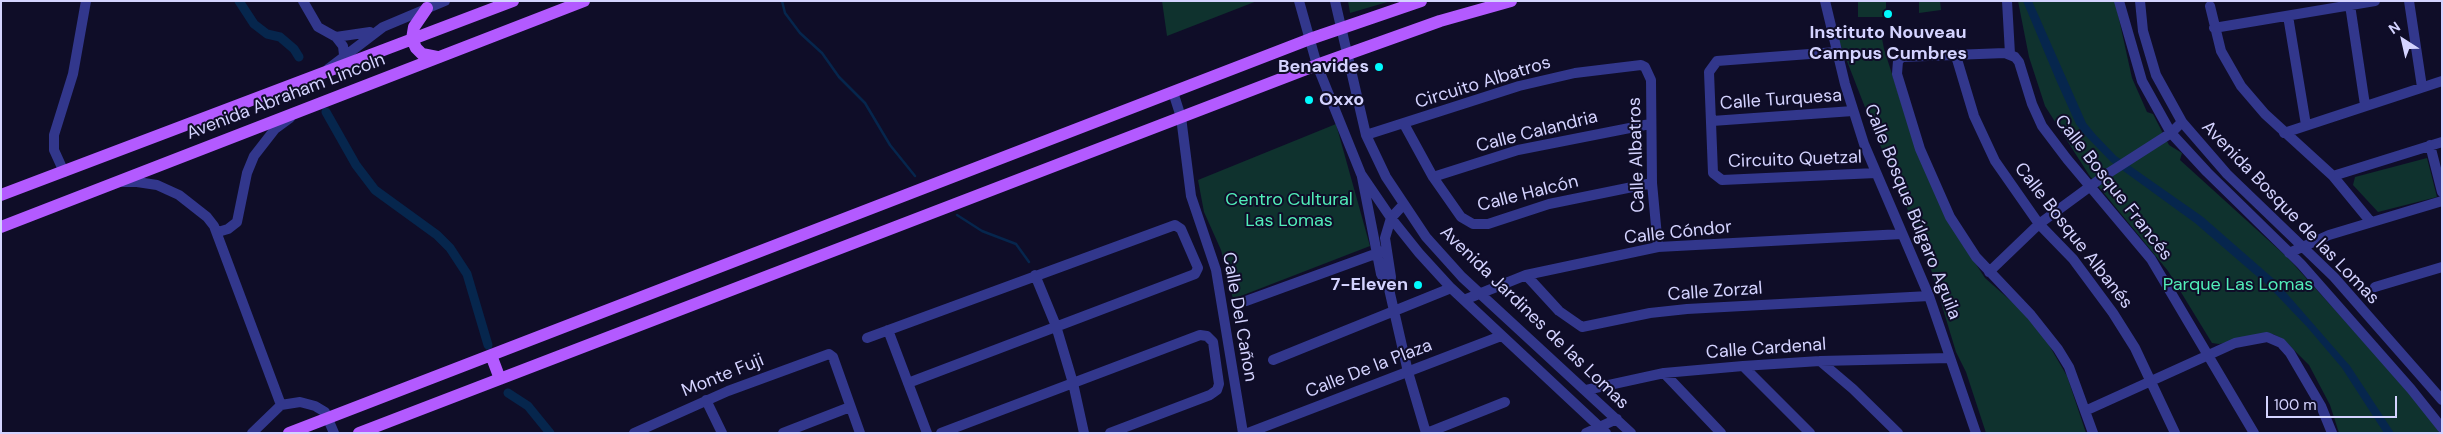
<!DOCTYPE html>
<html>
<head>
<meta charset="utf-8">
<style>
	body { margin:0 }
	#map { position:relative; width:2443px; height:434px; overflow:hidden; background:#0f0d28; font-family:"DM Sans",sans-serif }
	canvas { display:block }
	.frame { position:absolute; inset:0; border:2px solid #d4d3ff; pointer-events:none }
	.north { position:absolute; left:2378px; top:15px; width:50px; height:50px; -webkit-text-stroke:4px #0f0d28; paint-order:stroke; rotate:325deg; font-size:14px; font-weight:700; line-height:20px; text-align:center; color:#d4d3ff }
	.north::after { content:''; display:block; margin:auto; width:18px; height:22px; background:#d4d3ff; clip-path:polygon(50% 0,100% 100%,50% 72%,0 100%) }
	.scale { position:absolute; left:2266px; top:396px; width:131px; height:22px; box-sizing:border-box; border:2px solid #d4d3ff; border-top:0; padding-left:6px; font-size:15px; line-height:18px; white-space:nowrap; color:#d4d3ff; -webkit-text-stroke:4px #0f0d28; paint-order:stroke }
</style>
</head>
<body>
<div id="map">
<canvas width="2443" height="434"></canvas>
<div class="frame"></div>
<div class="north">N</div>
<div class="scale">100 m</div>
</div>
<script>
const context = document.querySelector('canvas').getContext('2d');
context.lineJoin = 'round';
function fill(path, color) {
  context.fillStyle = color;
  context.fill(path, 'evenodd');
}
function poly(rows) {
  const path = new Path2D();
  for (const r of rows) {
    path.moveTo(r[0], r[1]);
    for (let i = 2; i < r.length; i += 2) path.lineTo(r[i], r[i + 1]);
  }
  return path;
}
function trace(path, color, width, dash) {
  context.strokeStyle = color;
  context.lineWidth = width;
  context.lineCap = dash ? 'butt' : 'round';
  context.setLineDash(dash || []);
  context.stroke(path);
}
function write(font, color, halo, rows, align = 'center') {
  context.font = font + ' "DM Sans",sans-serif';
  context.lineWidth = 4;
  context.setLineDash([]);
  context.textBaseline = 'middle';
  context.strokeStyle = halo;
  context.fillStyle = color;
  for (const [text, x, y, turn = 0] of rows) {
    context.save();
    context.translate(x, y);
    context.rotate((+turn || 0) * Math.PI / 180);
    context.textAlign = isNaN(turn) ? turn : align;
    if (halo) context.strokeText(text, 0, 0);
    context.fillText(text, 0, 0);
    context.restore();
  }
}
const green = poly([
	[1162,1,1257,1,1167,36],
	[1348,1,1391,1,1350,13],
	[1858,1,1886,1,1886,17,1858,17],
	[1919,1,1940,1,1941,10,1919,13],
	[2018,1,2115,1,2132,78,2147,112,2153,114,2169,145,2182,153,2180,160,2288,258,2411,394,2440,433,2339,433,2330,405,2309,365,2283,339,2273,334,2262,334,2219,344,2212,343,2168,271,2089,175,2045,106,2029,57],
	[1880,28,1884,49,1909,127,1946,218,1985,278,2029,317,2049,345,2067,376,2086,433,1986,433,1966,372,1956,352,1926,253,1875,133,1836,33],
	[1336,124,1370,246,1233,299,1221,250,1204,212,1198,180],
	[2427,158,2437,197,2378,212,2353,185,2355,177]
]);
const water = poly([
	[2023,1,2032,1,2086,123,2095,134,2116,156,2203,217,2275,280,2350,366,2394,433,2384,433,2342,368,2308,328,2268,286,2195,223,2111,162,2082,132,2076,124,2057,82]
]);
const stream = poly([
	[782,1,785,13,800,33,822,53,839,77,865,103,890,145,915,176],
	[957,215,982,231,1016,244,1029,262]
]);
const canal = poly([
	[239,1,254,24,267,34,280,37,294,49,299,57],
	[326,112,356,165,375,190,437,235,450,248,467,274,488,345],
	[508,393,528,406,550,433]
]);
const minor = poly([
	[303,1,318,27,336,37,343,46,344,55],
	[1299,1,1317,65,1361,174,1391,218,1419,253,1451,288,1606,433],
	[1335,1,1366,135,1386,177,1426,237,1462,277,1631,433],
	[1825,1,1845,84,1864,144,1929,296,1976,433],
	[2007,1,2010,54],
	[2119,1,2142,81,2171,133,2207,172,2301,264,2411,389,2442,428],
	[2140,1,2143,31,2156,75,2182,122,2227,174,2334,277,2442,400],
	[2409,1,2422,87],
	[2350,5,2365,105],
	[2210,6,2221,51,2241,86,2265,114,2333,176,2370,221],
	[2288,16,2306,125],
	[2214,28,2375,1],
	[336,37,370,32],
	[1836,52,1717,61,1709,72,1713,173,1722,180,1876,173],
	[1956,56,1974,116,1995,161,2039,224,2073,259,2113,313,2135,348,2175,433],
	[328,69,383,27,445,1],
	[1173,92,1181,117,1191,196,1216,270,1243,433],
	[1712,121,1853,111],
	[1404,124,1433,177,1461,217,1473,224,1488,224,1549,204,1652,183],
	[2284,133,2442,81],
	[1366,135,1519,86,1575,73,1641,65,1645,67,1651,80,1652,183,1658,247],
	[2430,145,2442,192],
	[64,172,54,150,54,135,73,74,86,1],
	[2333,176,2442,142],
	[1362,177,1381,274,1389,289,1408,372,1426,433],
	[1433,177,1518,150,1650,124],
	[123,182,137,182,157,185,179,195,207,217,214,226,281,405],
	[218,232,228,229,237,222,247,173,254,156,275,129,290,118],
	[2289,253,2329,235,2442,201],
	[1989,272,2039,224,2107,174,2171,133,2182,122],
	[1035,275,1056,326,1073,383,1084,433],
	[1526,275,1559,311,1582,327,1650,313,1687,309,1929,296],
	[2375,287,2442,267],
	[1389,289,1391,277,1385,238,1391,218,1404,204],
	[1464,300,1526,275,1658,247,1902,234],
	[1246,301,1386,250],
	[888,330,927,433],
	[867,338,1175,225,1181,229,1198,268,1195,274,908,383],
	[1273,360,1451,288],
	[1820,361,1853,389,1898,433],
	[1743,366,1810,433],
	[1664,373,1721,433],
	[1586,390,1664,373,1743,366,1820,361,1950,358],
	[706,400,722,433],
	[2085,411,2235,343,2267,337,2281,343,2290,353,2321,406,2332,433],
	[252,433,281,405,300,402,315,406,325,412,334,433],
	[634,433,728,391,829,354,833,357,860,433],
	[783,433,850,407],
	[941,433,1200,335,1207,336,1213,342,1219,384,1217,390,1210,395,1110,433],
	[1248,433,1501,336],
	[1427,433,1505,402],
	[1586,433,1617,419],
	[2093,433,2069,367,2058,349,2031,315,1976,257,1950,217,1920,149,1897,74,1898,61,1902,57,2005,53,2015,57,2019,62,2032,104,2042,126,2067,159,2151,259,2254,433]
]);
const major = poly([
	[427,8,414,27,412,39,416,48,422,54,437,57],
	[1,195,513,1],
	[1,227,584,1],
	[491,355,500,379],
	[289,433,1310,39,1421,1],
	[359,433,1317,65,1440,21,1511,1]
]);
const markers = [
	[1888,14,5,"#00fbfe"],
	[1379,67,5,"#00fbfe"],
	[1309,100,5,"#00fbfe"],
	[1418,285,5,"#00fbfe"]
];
const poiNames = [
	["Instituto Nouveau",1888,33,"center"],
	["Campus Cumbres",1888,54,"center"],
	["Benavides",1369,67],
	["Oxxo",1319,100,"left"],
	["7-Eleven",1408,285]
];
const streetNames = [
	["Circuito Albatros",1483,83,-17],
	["Avenida Abraham Lincoln",286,97,-21],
	["Calle Turquesa",1781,100,-4],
	["Calle Calandria",1537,132,-14],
	["Calle Albatros",1637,155,-92],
	["Circuito Quetzal",1795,160,-2],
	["Calle Bosque Francés",2113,188,52],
	["Calle Halcón",1528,194,-14],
	["Calle Bosque Búlgaro Aguila",1912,212,68],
	["Avenida Bosque de las Lomas",2290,213,46],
	["Calle Cóndor",1678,233,-6],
	["Calle Bosque Albanés",2073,236,52],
	["Calle Zorzal",1715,292,-4],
	["Calle Del Cañon",1239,317,80],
	["Avenida Jardines de las Lomas",1534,318,44],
	["Calle Cardenal",1766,349,-4],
	["Calle De la Plaza",1369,369,-21],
	["Monte Fuji",723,376,-22]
];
const parkNames = [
	["Centro Cultural",1289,200],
	["Las Lomas",1289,221],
	["Parque Las Lomas",2238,285]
];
fill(green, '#0f322e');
fill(water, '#06264d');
trace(stream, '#06264d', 2.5);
trace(canal, '#06264d', 9);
trace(minor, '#32378c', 10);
trace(major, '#b35aff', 12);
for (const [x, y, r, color] of markers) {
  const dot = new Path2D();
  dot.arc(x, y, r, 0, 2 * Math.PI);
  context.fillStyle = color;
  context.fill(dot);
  trace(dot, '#0f0d28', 2);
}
write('bold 18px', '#d4d3ff', '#0f0d28', poiNames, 'right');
write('18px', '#d4d3ff', '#0f0d28', streetNames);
write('18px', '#51edb8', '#0f0d28', parkNames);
</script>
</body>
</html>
